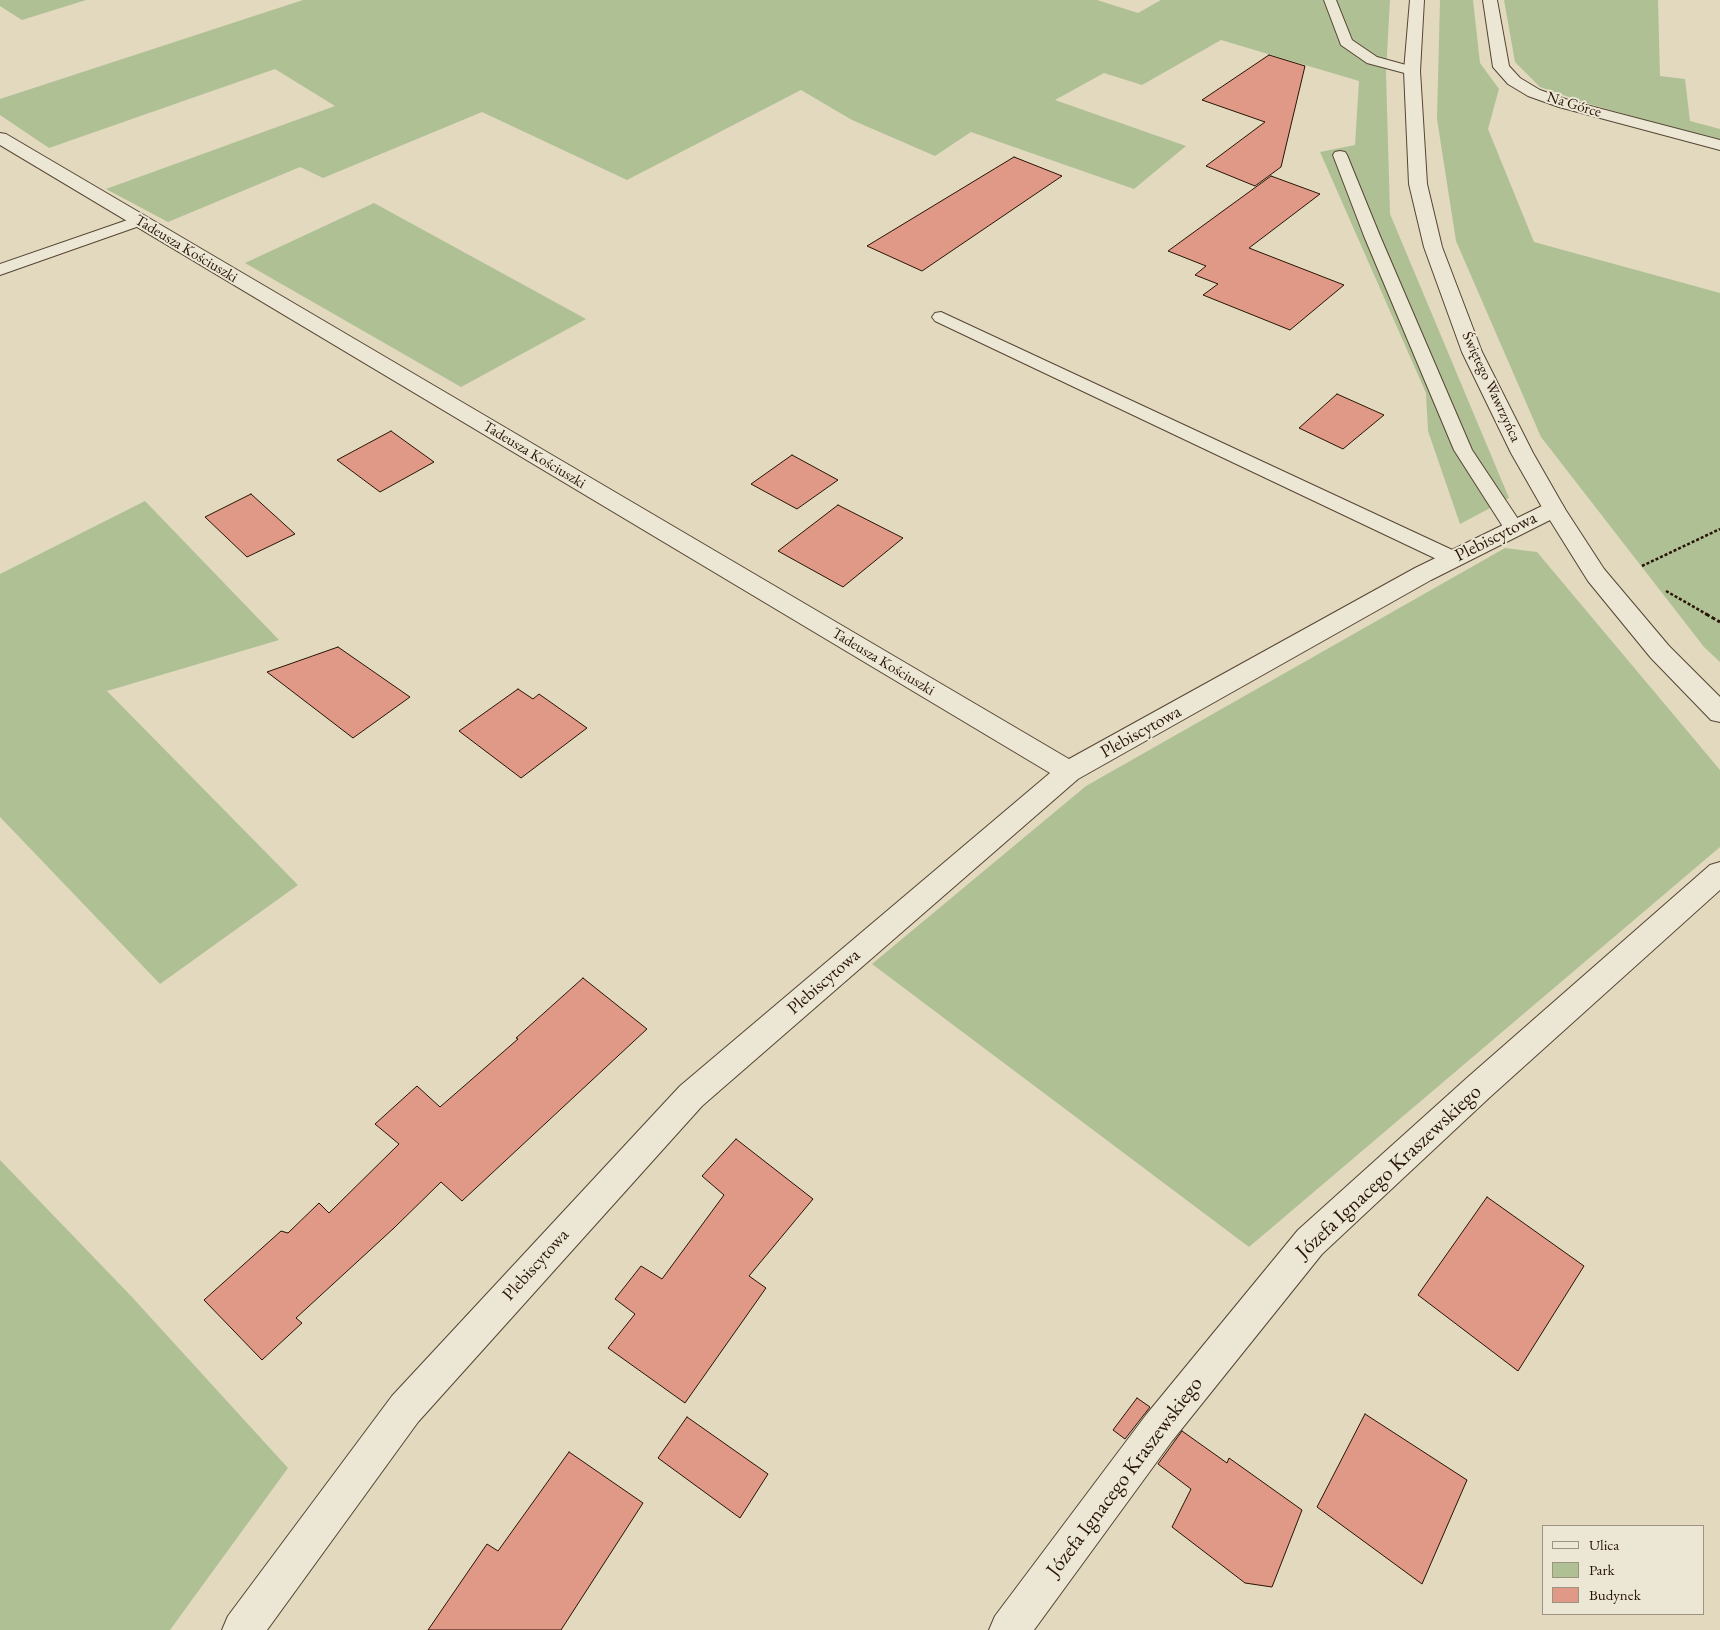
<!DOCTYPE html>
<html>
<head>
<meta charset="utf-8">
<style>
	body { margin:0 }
	#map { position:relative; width:1720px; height:1630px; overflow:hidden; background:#e2d9bf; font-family:"EB Garamond",serif }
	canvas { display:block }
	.legend { position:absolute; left:1542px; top:1525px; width:162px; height:90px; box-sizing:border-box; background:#ece6d5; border:1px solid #9e9281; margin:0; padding:6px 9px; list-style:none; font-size:15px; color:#281403 }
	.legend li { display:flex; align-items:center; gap:10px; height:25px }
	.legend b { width:25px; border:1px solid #9e9281 }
</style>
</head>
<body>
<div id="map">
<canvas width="1720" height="1630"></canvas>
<ul class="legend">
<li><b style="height:6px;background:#ece6d5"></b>Ulica</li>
<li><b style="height:14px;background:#afc095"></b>Park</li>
<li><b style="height:14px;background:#df9986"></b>Budynek</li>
</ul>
</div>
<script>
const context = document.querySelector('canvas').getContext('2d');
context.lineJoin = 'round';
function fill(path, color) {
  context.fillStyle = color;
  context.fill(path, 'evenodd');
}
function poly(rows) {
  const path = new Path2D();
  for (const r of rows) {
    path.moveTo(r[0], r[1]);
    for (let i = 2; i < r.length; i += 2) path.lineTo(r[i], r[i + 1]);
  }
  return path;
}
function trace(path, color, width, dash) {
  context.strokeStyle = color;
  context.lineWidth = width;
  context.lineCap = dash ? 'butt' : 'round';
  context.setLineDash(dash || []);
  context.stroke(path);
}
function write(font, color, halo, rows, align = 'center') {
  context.font = font + ' "EB Garamond",serif';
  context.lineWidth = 4;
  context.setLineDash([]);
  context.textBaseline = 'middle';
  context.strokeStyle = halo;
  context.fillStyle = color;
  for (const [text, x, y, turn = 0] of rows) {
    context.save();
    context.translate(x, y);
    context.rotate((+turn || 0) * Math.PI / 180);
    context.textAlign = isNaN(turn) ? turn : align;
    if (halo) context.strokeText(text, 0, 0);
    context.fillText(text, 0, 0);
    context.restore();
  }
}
const green = poly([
	[0,0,86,0,22,20,0,6],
	[303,0,1097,0,1138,13,1161,0,1390,0,1386,72,1390,214,1509,498,1460,524,1428,431,1426,393,1320,152,1355,145,1359,81,1221,40,1142,85,1104,73,1055,100,1186,146,1134,189,971,132,935,156,852,120,801,90,627,180,482,112,323,178,300,167,168,222,106,189,335,106,275,69,49,148,0,115,0,99],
	[1440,0,1473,0,1480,63,1499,89,1488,129,1534,242,1720,293,1720,662,1704,647,1541,437,1456,241,1437,119],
	[1504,0,1658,0,1660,76,1685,79,1690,121,1720,129,1720,141,1589,104,1540,87,1515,62],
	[374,203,586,319,461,387,245,263],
	[145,501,279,640,107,691,298,885,160,984,0,817,0,574],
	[1505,548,1537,552,1720,770,1720,847,1249,1247,872,964,1086,786],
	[0,1160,131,1296,288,1468,170,1630,0,1630]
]);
const building = poly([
	[1269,55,1305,66,1281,167,1255,186,1206,166,1265,122,1202,100,1269,55],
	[1014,157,1062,176,922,271,867,246,1014,157],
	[1271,176,1320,194,1249,248,1344,285,1290,330,1203,295,1218,284,1195,275,1206,266,1168,251,1271,176],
	[1337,394,1384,415,1343,449,1299,428,1337,394],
	[391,431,434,462,380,492,337,460,391,431],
	[792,455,838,480,797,509,751,484,792,455],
	[251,494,295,534,247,557,205,517,251,494],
	[838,505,903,538,843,587,778,551,838,505],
	[338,647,410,697,353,738,267,672,338,647],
	[518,689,533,699,539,694,587,728,521,778,459,731,518,689],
	[583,978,647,1029,462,1201,441,1182,394,1228,296,1318,302,1323,262,1360,204,1300,281,1231,288,1233,319,1203,329,1213,399,1144,375,1124,417,1086,440,1107,518,1039,516,1038,583,978],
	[736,1139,813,1199,749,1276,766,1288,685,1403,608,1348,635,1314,615,1299,641,1266,662,1279,724,1195,702,1176,736,1139],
	[1487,1197,1584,1266,1518,1371,1418,1295,1487,1197],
	[1137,1398,1150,1407,1125,1439,1113,1430,1137,1398],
	[1365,1414,1467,1480,1422,1584,1317,1507,1365,1414],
	[687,1417,768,1474,740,1518,658,1458,687,1417],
	[1182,1431,1227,1463,1229,1458,1302,1510,1272,1587,1245,1583,1172,1527,1191,1489,1158,1464,1182,1431],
	[569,1452,643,1503,561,1630,428,1630,487,1544,498,1551,569,1452]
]);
const pathFar1 = poly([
	[1642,566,1720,529],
	[1666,591,1708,615]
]);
const path = poly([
	[1706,614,1720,622]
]);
const service = poly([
	[1324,0,1336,0,1352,40,1377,57,1417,68,1419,71,1417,74,1412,75,1367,63,1341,45,1324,0],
	[1340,151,1345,152,1347,155,1380,236,1472,450,1524,528,1521,533,1514,534,1507,533,1454,450,1364,236,1333,155,1335,152,1340,151],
	[139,216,145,218,147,221,145,224,0,275,0,264,139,216],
	[941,312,1461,554,1464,559,1461,564,1454,566,1447,564,935,321,932,317,935,313,941,312]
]);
const minor = poly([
	[1483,0,1497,0,1509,66,1520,78,1540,90,1571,101,1720,140,1720,150,1559,107,1528,96,1508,84,1493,67,1483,0],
	[0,133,6,134,1069,759,1415,568,1546,504,1554,502,1562,504,1565,509,1562,514,1431,580,1078,779,702,1106,418,1422,267,1630,222,1630,228,1616,392,1396,680,1086,1050,773,0,145,0,133],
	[1720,862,1720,890,1490,1097,1322,1254,1172,1441,1034,1630,989,1630,995,1616,1146,1415,1298,1230,1468,1077,1710,865,1720,862]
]);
const tertiary = poly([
	[1410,0,1424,0,1420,71,1427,184,1442,247,1482,352,1533,453,1565,509,1604,569,1669,646,1720,697,1720,722,1711,720,1651,658,1588,581,1543,509,1511,453,1462,352,1424,247,1409,184,1404,71,1410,0]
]);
const farStreetnames = [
	["Na Górce",1574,105,17],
	["Tadeusza Kościuszki",186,249,31],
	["Świętego Wawrzyńca",1491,387,65],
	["Tadeusza Kościuszki",534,455,31],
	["Tadeusza Kościuszki",883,662,31]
];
const streetNames = [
	["Plebiscytowa",1496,537,-27],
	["Plebiscytowa",1141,732,-29],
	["Plebiscytowa",824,982,-41],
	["Plebiscytowa",536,1265,-48]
];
const nearStreetnames = [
	["Józefa Ignacego Kraszewskiego",1389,1172,-43],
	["Józefa Ignacego Kraszewskiego",1125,1477,-53]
];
fill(green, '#afc095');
fill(building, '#df9986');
trace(building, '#281403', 1);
trace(service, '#564532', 2);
trace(minor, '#564532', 2);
trace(tertiary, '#564532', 2);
trace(pathFar1, '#281403', 2.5, [3, 2]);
trace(path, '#281403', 3, [4, 2.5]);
fill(service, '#ece6d5');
fill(minor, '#ece6d5');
fill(tertiary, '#ece6d5');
write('15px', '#281403', '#ece6d5', farStreetnames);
write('18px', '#281403', '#ece6d5', streetNames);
write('21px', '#281403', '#ece6d5', nearStreetnames);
</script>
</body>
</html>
